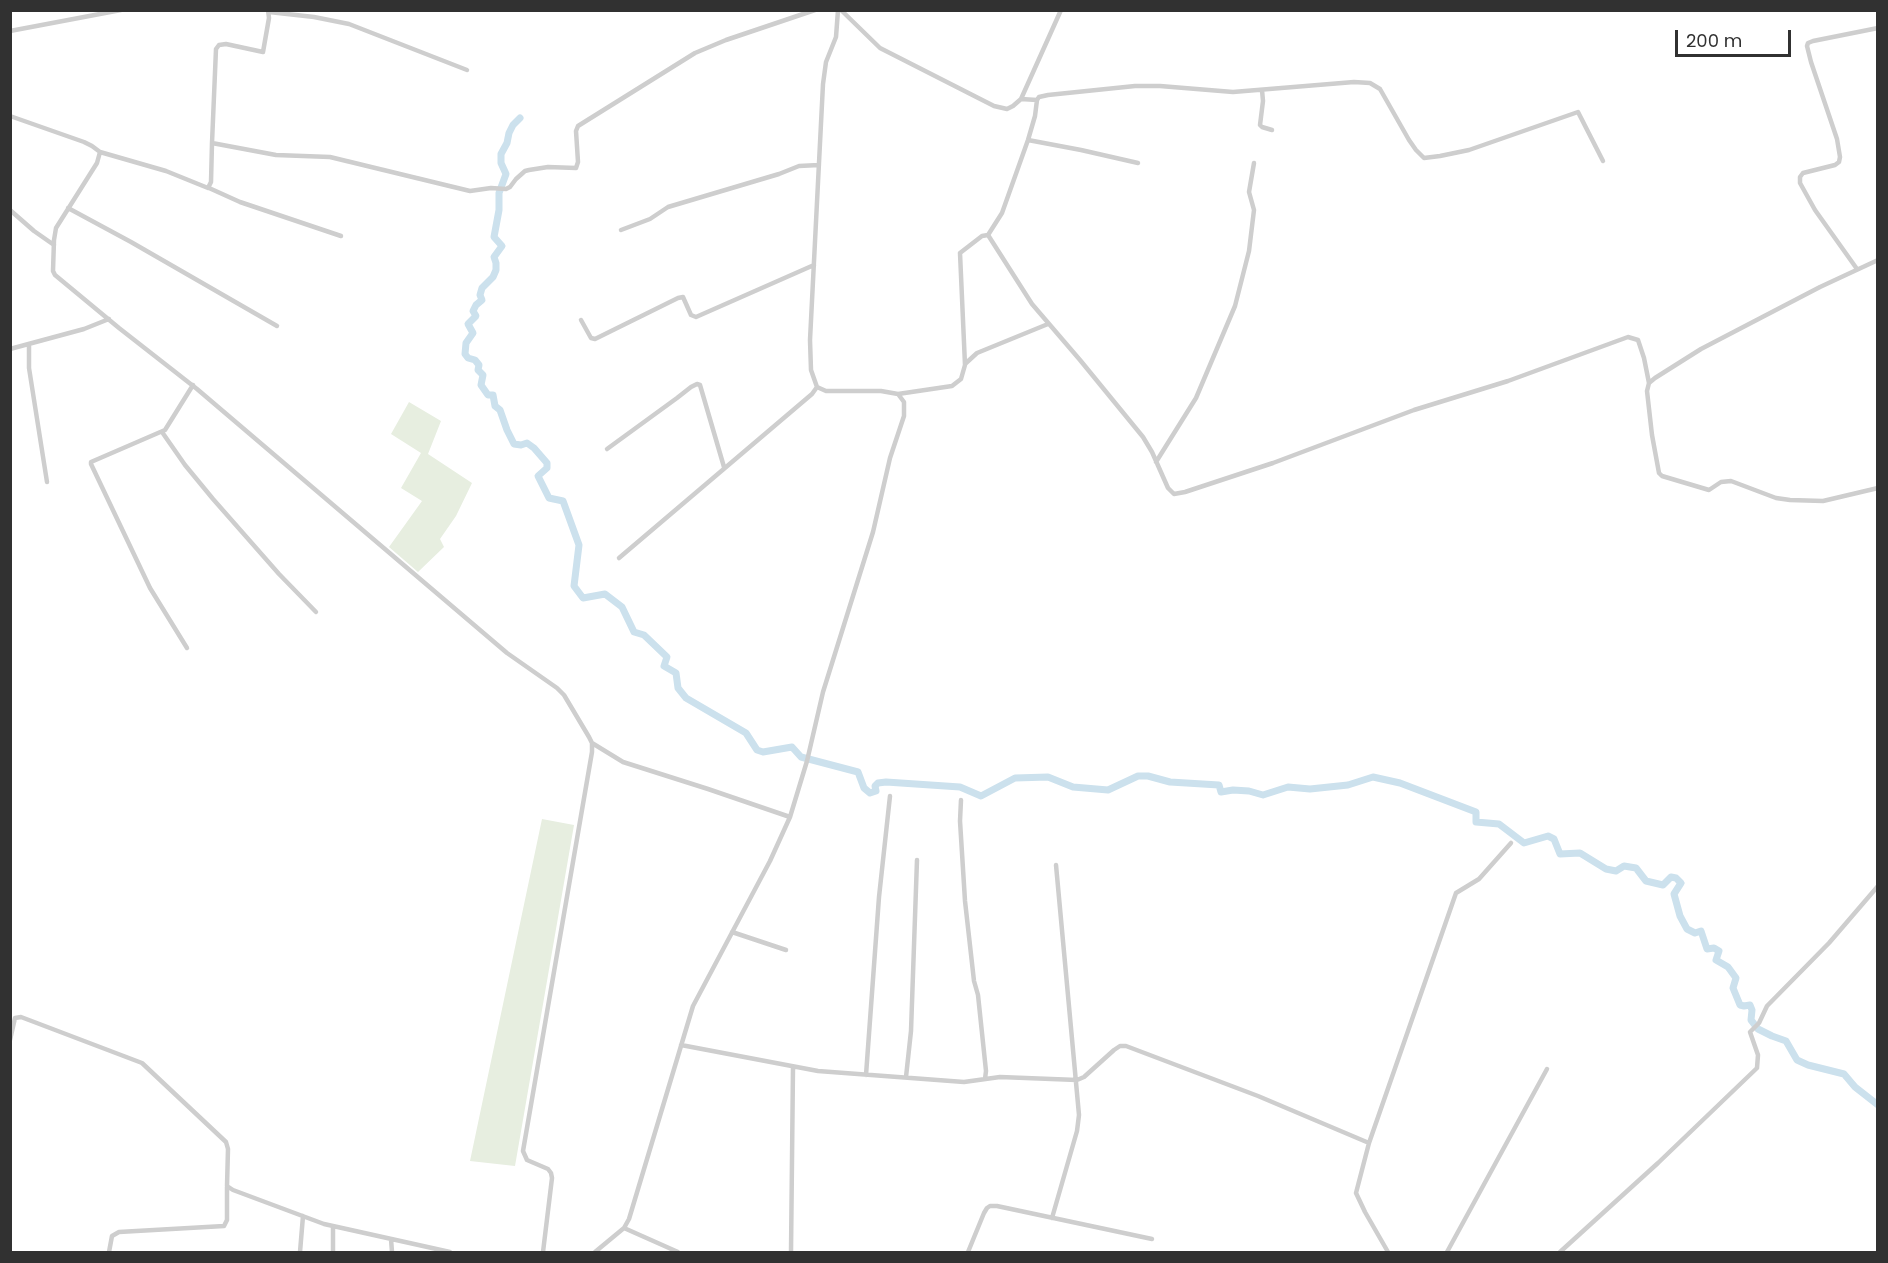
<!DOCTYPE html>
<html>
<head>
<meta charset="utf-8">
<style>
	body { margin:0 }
	#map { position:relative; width:1888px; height:1263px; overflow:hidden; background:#fff; font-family:Poppins,sans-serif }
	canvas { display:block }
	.frame { position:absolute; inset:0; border:12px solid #313131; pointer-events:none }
	.scale { position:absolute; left:1675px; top:30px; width:116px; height:27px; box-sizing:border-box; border:3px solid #313131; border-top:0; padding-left:8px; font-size:18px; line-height:21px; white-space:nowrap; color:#313131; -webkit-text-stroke:4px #fff; paint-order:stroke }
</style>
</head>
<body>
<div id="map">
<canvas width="1888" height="1263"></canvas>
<div class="frame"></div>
<div class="scale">200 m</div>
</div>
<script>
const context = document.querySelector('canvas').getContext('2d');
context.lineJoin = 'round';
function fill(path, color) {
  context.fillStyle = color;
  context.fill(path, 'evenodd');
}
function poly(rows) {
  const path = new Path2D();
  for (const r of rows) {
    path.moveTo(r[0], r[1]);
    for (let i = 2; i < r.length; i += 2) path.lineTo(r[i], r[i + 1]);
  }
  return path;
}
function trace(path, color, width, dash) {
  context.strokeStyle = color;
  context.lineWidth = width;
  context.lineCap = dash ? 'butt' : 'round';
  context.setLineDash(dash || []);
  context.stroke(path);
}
const green = poly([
	[409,402,441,421,428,454,472,483,456,516,440,539,444,547,418,572,389,547,422,501,401,488,421,453,391,434],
	[542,819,574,825,515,1166,470,1161]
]);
const river = poly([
	[520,118,513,125,509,133,507,143,501,154,501,163,506,174,499,193,499,210,494,237,502,246,494,257,496,263,496,270,493,277,482,288,480,295,482,300,476,305,473,311,476,316,468,324,473,333,466,343,465,354,468,358,475,360,479,365,478,370,483,375,481,385,488,395,493,395,495,406,500,410,507,430,514,444,521,445,527,443,534,448,547,463,547,468,538,476,549,498,563,501,579,545,574,586,583,598,605,594,622,607,634,632,644,635,667,657,664,666,676,673,678,688,686,698,746,733,757,750,763,752,792,747,801,757,858,772,864,788,870,793,876,791,875,786,878,783,886,782,960,787,981,796,1015,778,1048,777,1073,787,1108,790,1138,776,1148,776,1170,782,1219,785,1221,792,1233,790,1249,791,1263,795,1288,787,1310,789,1348,785,1373,777,1400,783,1476,812,1476,822,1499,824,1524,843,1548,836,1554,839,1560,854,1580,853,1606,869,1616,871,1624,866,1636,868,1646,881,1663,885,1671,877,1676,878,1681,883,1674,894,1680,916,1687,929,1695,933,1701,931,1707,949,1714,948,1719,951,1716,960,1728,967,1736,978,1733,988,1740,1005,1744,1006,1750,1005,1752,1010,1751,1020,1758,1029,1772,1036,1786,1041,1797,1060,1808,1065,1844,1074,1855,1087,1878,1105]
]);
const minor = poly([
	[268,10,269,18,263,52,226,44,219,45,216,49,212,143,276,155,330,157,470,191,491,188,506,189,510,187,516,179,525,171,529,170,548,167,576,168,578,162,576,131,578,126,586,121,695,53,726,40,815,10],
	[841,10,880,48,994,106,1007,109,1013,106,1021,99,1061,10],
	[269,12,314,17,349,24,467,70],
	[10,31,121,10],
	[1262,90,1263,101,1260,125,1262,127,1272,130],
	[1021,99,1037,100,1039,97,1048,95,1135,86,1160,86,1233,92,1354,82,1370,83,1380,89,1409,140,1416,150,1424,158,1440,156,1469,150,1578,112,1603,161],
	[10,116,84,142,92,146,100,152,97,163,56,228,54,240,53,271,55,275,119,328,197,389,507,653,557,688,564,695,589,737,592,743,592,752,523,1151,527,1160,548,1169,551,1173,552,1178,543,1252],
	[1028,140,1081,150,1138,163],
	[100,152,166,171,208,188,211,182,212,143],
	[209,188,240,202,341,236],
	[68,208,131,242,277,326],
	[10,210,34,231,54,245],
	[621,230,650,219,668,207,779,174,799,166,819,165],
	[988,235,1002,213,1028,140,1035,116,1037,100],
	[1857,269,1815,210,1800,183,1800,177,1803,173,1835,165,1839,162,1840,157,1837,139,1811,62,1807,46,1808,43,1813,41,1878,28],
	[581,320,591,338,595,339,678,298,683,297,691,315,696,317,814,265],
	[29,345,29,368,47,482],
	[10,349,84,329,109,319],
	[965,364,977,353,1048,324],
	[1649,383,1655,378,1701,349,1820,287,1878,260],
	[898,394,952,386,961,379,965,365,960,253,982,236,988,235,1032,304,1080,360,1143,437,1152,452,1168,488,1174,494,1185,492,1273,463,1414,410,1508,381,1628,337,1638,340,1644,358,1649,383,1647,391,1652,435,1659,473,1662,476,1709,490,1721,482,1731,481,1776,498,1790,500,1823,501,1878,488],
	[162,432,185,465,213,499,279,574,316,612],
	[607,449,677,398,691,387,697,384,700,385,724,467],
	[1156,462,1196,398,1235,306,1249,251,1254,210,1249,192,1254,163],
	[619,558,812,394,817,387],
	[187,648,150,588,91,464,91,462,165,430,193,385],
	[592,743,623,762,708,789,790,817],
	[961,800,960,821,965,901,974,981,978,995,986,1071,985,1079],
	[732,932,786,950],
	[10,1040,15,1018,21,1017,142,1063,226,1142,228,1149,227,1186,233,1190,324,1224,450,1252],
	[681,1045,818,1071,964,1082,1000,1077,1077,1080,1084,1077,1114,1050,1120,1046,1126,1046,1258,1096,1369,1143],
	[866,1075,879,897,890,796],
	[906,1077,911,1031,917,860],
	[1052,1218,1077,1131,1079,1115,1056,865],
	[333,1226,333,1252],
	[624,1228,678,1252],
	[391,1239,392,1252],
	[109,1252,112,1236,119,1232,224,1226,227,1220,227,1187],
	[300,1252,303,1216],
	[595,1252,624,1228,629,1219,693,1006,770,861,790,817,807,761,823,692,873,532,890,458,904,416,904,402,898,394,881,391,826,391,817,387,811,370,810,340,823,84,826,62,836,37,838,10],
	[791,1252,793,1067],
	[968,1252,984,1213,987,1208,990,1206,997,1206,1152,1239],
	[1388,1252,1365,1212,1356,1193,1369,1143,1456,893,1479,879,1511,843],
	[1447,1252,1547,1069],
	[1560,1252,1658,1163,1757,1068,1758,1055,1750,1032,1759,1023,1767,1006,1829,943,1878,886]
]);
fill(green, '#e7eee0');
trace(river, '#cce1ed', 7);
trace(minor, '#cecece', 4.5);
</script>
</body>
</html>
